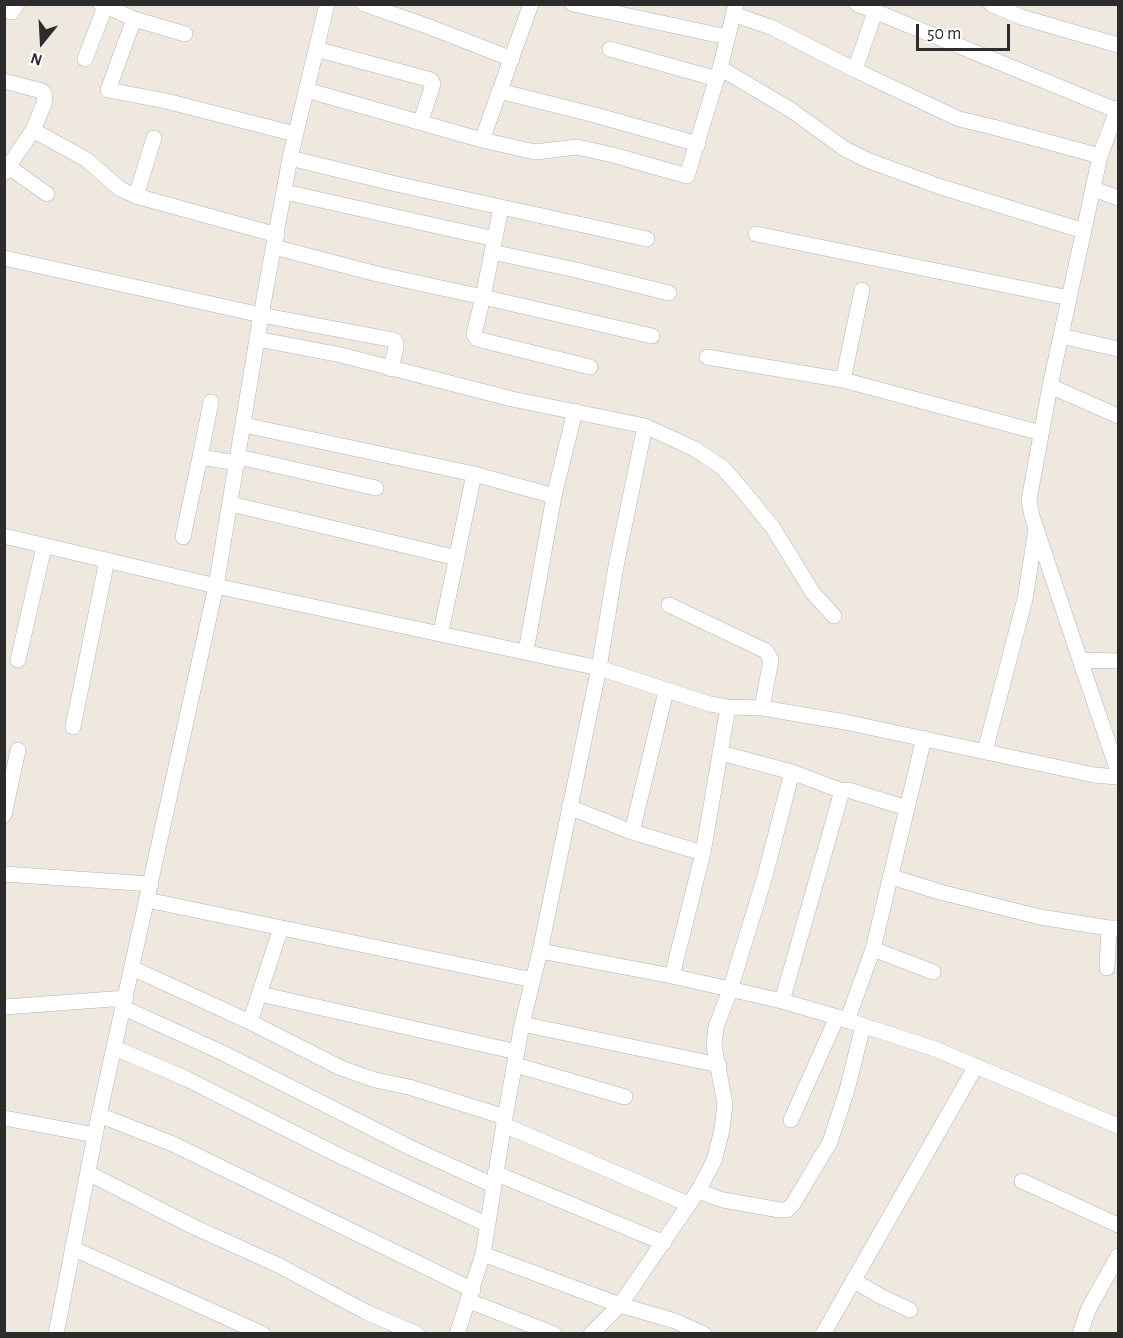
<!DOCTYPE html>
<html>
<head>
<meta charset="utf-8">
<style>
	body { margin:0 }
	#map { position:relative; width:1123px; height:1338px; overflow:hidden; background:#eee8de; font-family:"Alegreya Sans",sans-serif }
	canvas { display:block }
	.frame { position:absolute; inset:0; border:6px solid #2c2c2c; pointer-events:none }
	.north { position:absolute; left:12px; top:12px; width:60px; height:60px; -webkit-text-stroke:4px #fff; paint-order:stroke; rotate:198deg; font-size:16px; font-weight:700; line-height:24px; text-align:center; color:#2c2c2c }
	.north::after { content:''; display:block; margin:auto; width:21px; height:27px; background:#2c2c2c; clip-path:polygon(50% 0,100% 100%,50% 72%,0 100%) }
	.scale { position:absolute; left:916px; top:24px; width:94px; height:27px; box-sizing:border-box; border:3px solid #2c2c2c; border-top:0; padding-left:8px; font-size:18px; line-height:21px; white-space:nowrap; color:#2c2c2c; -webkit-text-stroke:4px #fff; paint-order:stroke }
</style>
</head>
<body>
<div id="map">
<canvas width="1123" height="1338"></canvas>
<div class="frame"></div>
<div class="north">N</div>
<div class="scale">50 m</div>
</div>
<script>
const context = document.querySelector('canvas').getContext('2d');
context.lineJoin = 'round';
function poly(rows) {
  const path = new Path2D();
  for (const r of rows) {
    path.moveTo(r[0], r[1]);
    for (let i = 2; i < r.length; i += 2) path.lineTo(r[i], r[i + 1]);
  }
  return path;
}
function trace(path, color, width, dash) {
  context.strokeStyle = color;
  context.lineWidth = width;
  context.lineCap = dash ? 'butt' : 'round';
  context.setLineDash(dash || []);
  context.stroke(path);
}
const minor = poly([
	[101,4,134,19,185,34],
	[364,4,427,26,512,59],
	[573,4,727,37],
	[857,4,1118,111],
	[991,4,1021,17,1118,45],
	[4,10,12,12,17,4],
	[733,14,773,28,855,70,959,119,993,127,1100,156],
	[134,19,108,90,166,101,295,134],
	[316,49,431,80,433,84,421,121],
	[610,49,717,79],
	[85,59,105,7],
	[720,68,791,110,845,149,867,160,938,186,1084,231],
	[855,70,875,12],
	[4,81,42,91,45,95,44,104,33,130,4,173],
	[306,90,482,140,535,152,577,147,613,155,687,176,720,68,736,4],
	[499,91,595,115,698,144],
	[1118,108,1100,156,1050,386,1029,500,1032,516,1080,660,1118,771],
	[33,130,87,160,120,189,136,196,277,235],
	[482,140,531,4],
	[290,158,396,184,647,239],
	[9,167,47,194],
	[1094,189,1118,198],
	[285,192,495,239],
	[136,196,154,138],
	[756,234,1069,298],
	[274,247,377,274,483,297,501,208],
	[492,252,576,270,669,293],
	[4,258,261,315,394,340,396,343,396,347,391,369],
	[1061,336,1118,349],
	[257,339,341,355,512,399,645,426,695,449,723,468,744,492,773,528,813,593,834,616],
	[707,357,843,380,1041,433],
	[590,367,477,339,474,334,483,297,652,336],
	[843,380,862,290],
	[1050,386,1118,416],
	[244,425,474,474,554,496],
	[200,457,211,402],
	[239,457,376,488],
	[231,504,457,558],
	[4,536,216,586,599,668,710,704,728,707,762,708,845,722,1094,775,1118,777],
	[183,537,200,457,238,463],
	[669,605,766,651,771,660,762,708],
	[441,632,474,474],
	[526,651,554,496,575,411],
	[18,660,44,547],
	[1080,660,1118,661],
	[73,727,107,560],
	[985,751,1025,599,1036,529],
	[721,753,792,772,842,791,848,790,907,808],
	[569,807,632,832,703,853],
	[4,815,18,750],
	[632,832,666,691],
	[4,874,151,884],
	[892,877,940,892,1040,917,1109,928,1118,928],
	[147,900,533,980],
	[873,949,933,972],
	[540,951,672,976,782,1001,837,1017,935,1049,1118,1126],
	[132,968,250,1022,341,1068,375,1080,409,1087,505,1117],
	[1107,968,1109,928],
	[672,976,703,853,728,707],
	[260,994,517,1052],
	[782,1001,842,791],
	[4,1007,126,998],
	[124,1008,223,1053,409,1147,493,1185],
	[847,1021,873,949,924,738],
	[250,1022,281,928],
	[522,1024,719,1065],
	[115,1048,187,1079,336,1154,486,1224],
	[516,1065,625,1097],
	[99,1115,173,1144,473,1290],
	[4,1118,95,1135],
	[791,1120,837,1017],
	[504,1125,688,1204],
	[88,1173,194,1227,278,1265,368,1313,417,1334],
	[495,1173,664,1243],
	[1022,1181,1118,1225],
	[698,1191,723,1200,780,1210,787,1210,793,1204,830,1142,847,1090,863,1026],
	[72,1248,263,1334],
	[483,1254,620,1305,675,1321,704,1334],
	[853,1280,880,1296,910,1310],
	[469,1301,554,1334],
	[56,1334,99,1115,216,586,261,315,290,158,327,4],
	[457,1334,483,1254,505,1117,522,1024,540,951,599,668,616,566,645,426],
	[591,1334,620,1305,698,1191,714,1161,722,1130,725,1104,714,1046,716,1027,730,990,765,876,792,772],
	[823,1334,976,1066],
	[1080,1334,1088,1310,1118,1256]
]);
trace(minor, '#b2b3c0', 16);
trace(minor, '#fff', 15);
</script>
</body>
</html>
